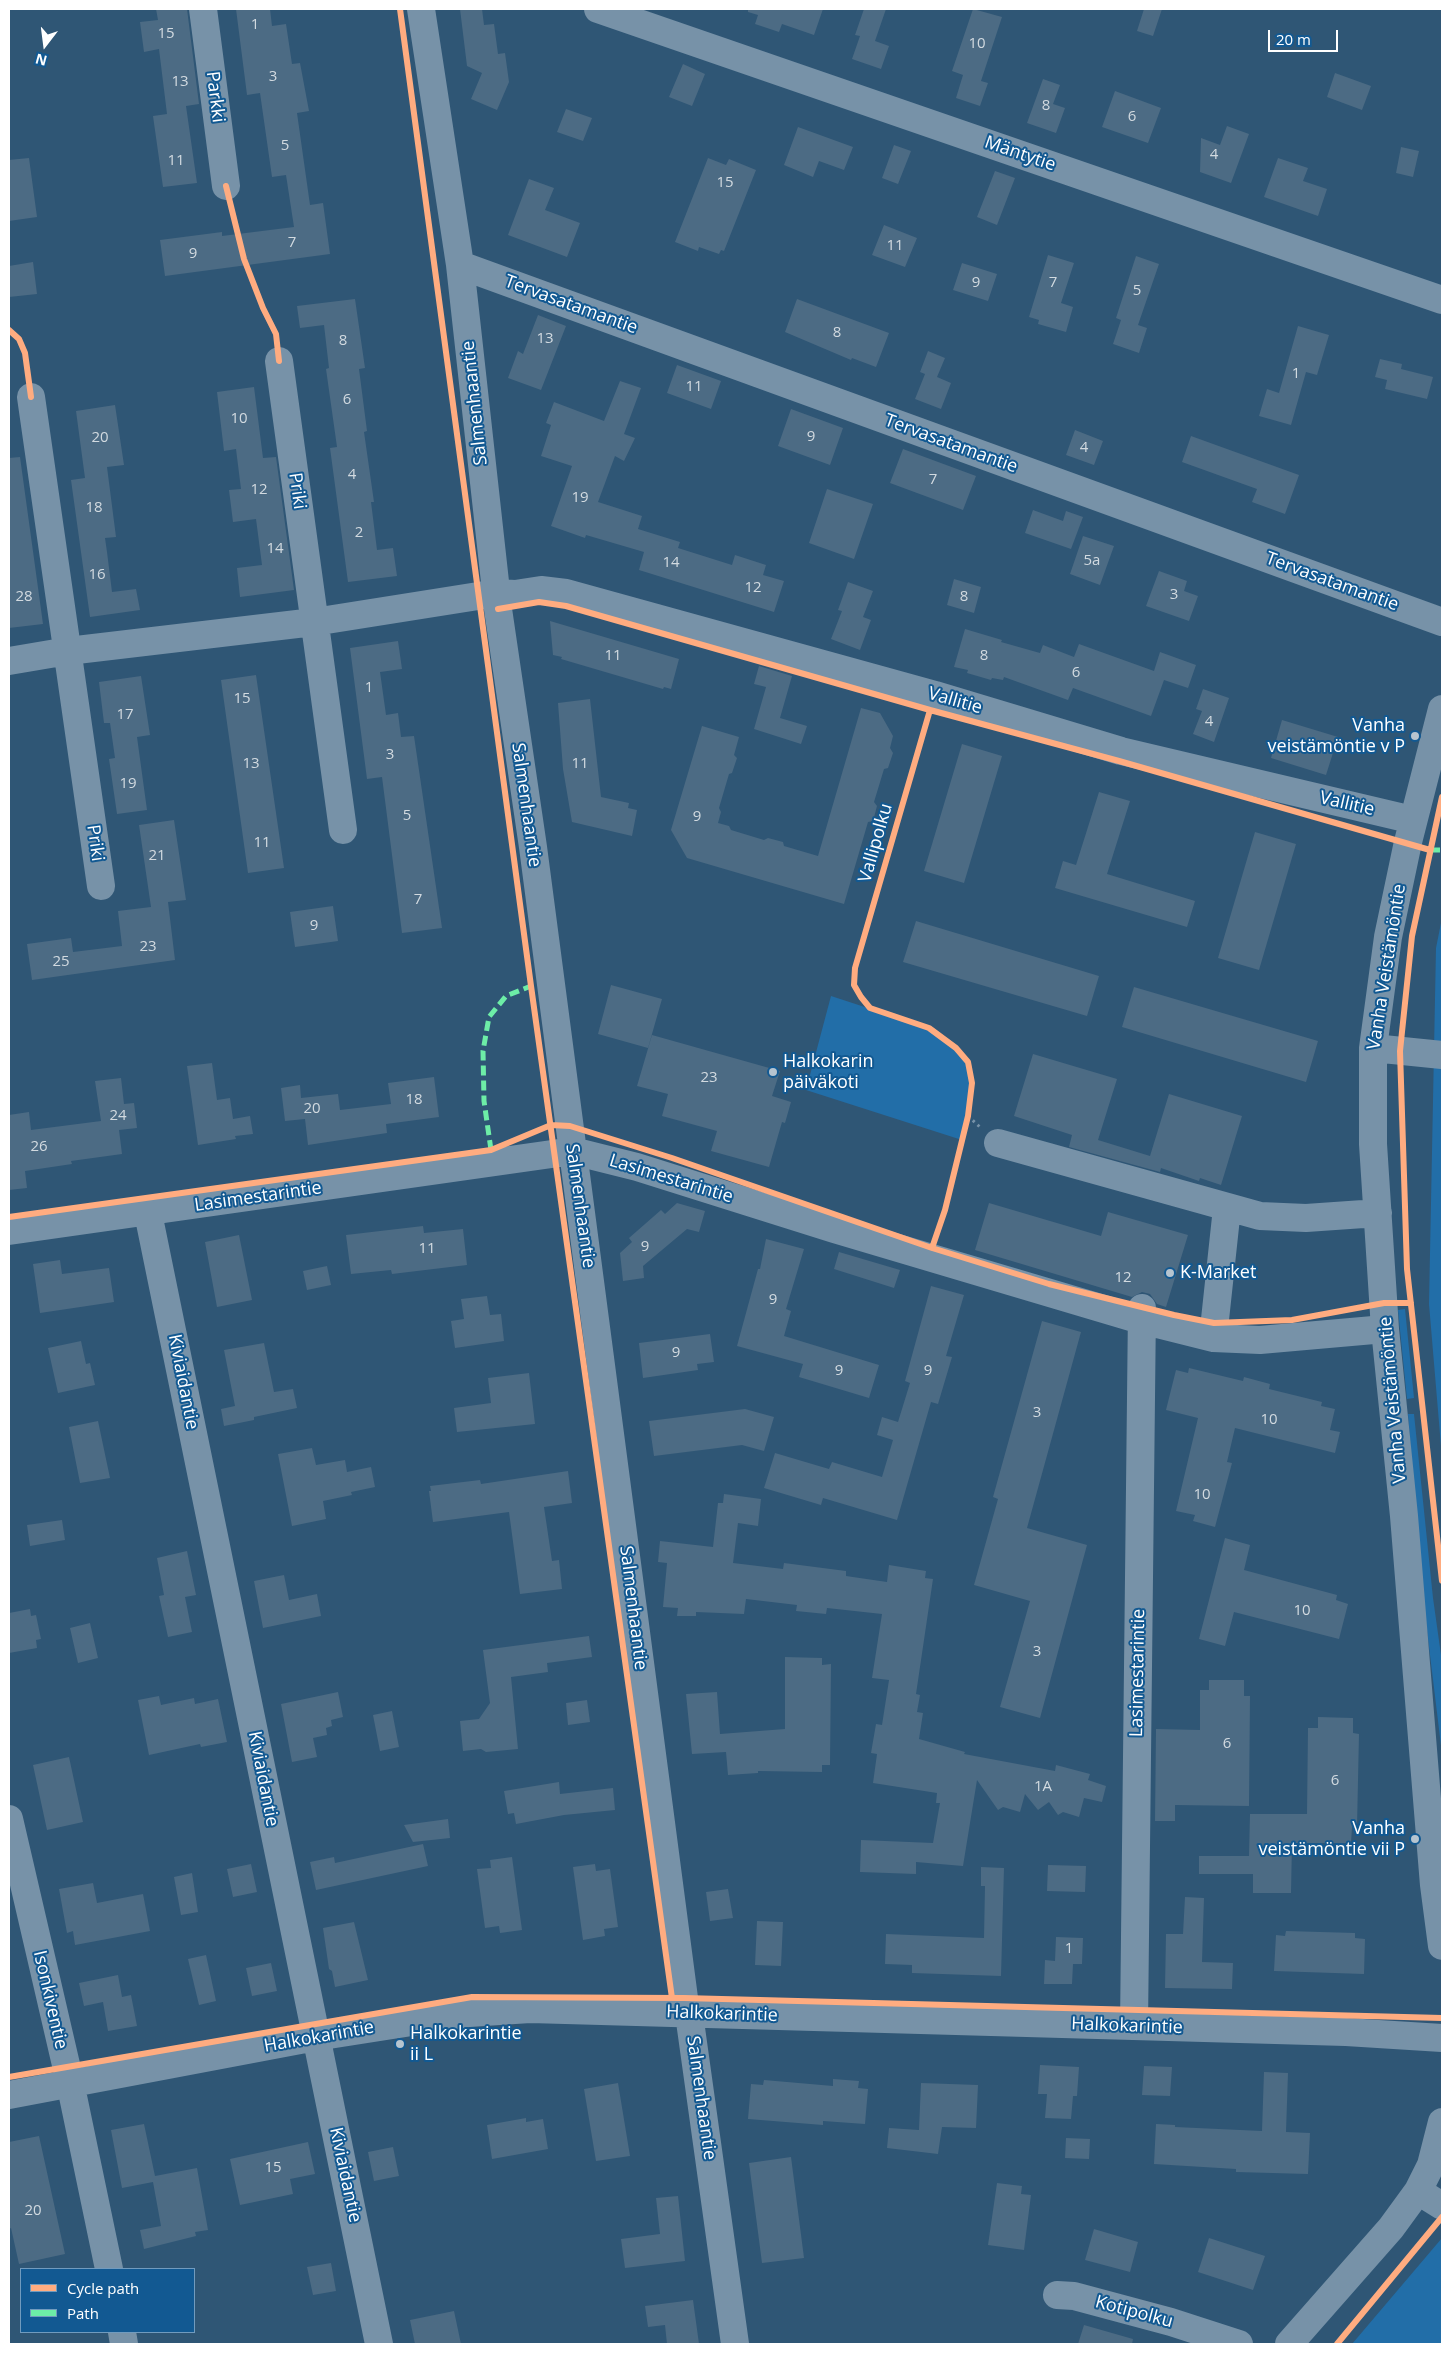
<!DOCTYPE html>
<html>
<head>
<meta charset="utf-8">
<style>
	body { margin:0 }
	#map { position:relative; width:1451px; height:2353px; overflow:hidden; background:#2f5675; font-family:"Open Sans",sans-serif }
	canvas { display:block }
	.frame { position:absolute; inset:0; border:10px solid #fff; pointer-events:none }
	.legend { position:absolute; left:20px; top:2268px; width:175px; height:65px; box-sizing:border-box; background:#125992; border:1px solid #719bbe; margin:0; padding:6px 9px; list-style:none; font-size:15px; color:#fff }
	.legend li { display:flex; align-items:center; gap:10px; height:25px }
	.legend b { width:25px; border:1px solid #719bbe }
	.north { position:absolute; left:20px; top:20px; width:50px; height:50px; -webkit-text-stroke:4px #125992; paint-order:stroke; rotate:195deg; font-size:14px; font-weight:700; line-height:20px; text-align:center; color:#fff }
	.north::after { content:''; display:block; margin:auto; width:18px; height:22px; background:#fff; clip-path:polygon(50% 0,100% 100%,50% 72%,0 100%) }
	.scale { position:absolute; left:1268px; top:30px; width:70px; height:22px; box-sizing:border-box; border:2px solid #fff; border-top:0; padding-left:6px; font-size:15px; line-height:18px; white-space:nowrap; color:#fff; -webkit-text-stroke:4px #125992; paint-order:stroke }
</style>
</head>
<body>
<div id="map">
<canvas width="1451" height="2353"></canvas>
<div class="frame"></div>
<ul class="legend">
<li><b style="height:6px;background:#ffac80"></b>Cycle path</li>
<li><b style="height:6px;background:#6deda7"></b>Path</li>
</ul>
<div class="north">N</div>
<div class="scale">20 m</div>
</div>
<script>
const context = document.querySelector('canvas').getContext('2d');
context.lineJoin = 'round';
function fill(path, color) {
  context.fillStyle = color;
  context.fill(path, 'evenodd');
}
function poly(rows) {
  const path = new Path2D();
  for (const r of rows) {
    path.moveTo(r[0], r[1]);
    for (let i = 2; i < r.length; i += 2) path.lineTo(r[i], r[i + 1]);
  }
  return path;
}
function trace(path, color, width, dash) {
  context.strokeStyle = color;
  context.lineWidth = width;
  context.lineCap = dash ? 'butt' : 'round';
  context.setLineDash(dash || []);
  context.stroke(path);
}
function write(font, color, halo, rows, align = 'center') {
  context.font = font + ' "Open Sans",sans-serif';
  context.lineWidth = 4;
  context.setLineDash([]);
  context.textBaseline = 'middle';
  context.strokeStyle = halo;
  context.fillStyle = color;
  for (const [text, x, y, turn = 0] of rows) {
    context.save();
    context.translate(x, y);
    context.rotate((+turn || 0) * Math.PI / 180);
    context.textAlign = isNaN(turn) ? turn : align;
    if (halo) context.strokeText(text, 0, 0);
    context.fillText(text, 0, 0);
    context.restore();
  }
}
const green = poly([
	[1442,918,1442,1458,1429,1304,1436,948],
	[831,996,929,1028,956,1048,968,1062,972,1083,968,1116,962,1140,806,1090],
	[1405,1309,1414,1398,1407,1399,1398,1310],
	[1408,1414,1414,1414,1433,1598,1442,1662,1442,1754,1423,1597],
	[1442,2238,1442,2344,1352,2344]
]);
const building = poly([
	[156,9,187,9,199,104,186,106,197,183,163,187,153,116,167,114,159,49,144,52,140,22,158,20],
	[236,9,270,9,272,26,286,24,292,64,300,63,309,111,297,113,310,205,323,203,330,254,165,276,160,240,222,232,222,236,294,227,286,175,272,177,260,93,247,95],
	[460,9,482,9,484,25,494,24,498,54,505,53,509,82,497,110,471,99,482,73,467,66],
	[748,9,823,9,814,35,782,24,779,32,755,24,758,15,748,12],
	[864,9,886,9,875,41,889,46,881,69,852,59,860,36,855,35],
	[973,9,1002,17,981,81,988,83,980,106,956,98,963,75,952,71],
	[1144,9,1162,9,1153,36,1137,31],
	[683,64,705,74,692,106,669,97],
	[1335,73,1371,86,1362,110,1327,97],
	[1043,79,1060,85,1053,104,1065,108,1056,133,1027,123],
	[1115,91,1161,108,1148,143,1102,127],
	[566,109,592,118,583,141,557,132],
	[1227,126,1249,134,1231,183,1200,172,1201,138,1220,145],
	[798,127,853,147,844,170,819,161,813,177,784,165],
	[894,145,911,151,898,184,882,178],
	[1401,147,1419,151,1413,177,1396,173],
	[29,158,37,217,9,221,9,160],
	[708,158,726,165,729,159,756,170,724,251,721,250,719,254,699,247,698,251,675,242],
	[1278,158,1308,168,1303,181,1327,189,1318,216,1264,197],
	[995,171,1015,178,997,225,977,217],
	[529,179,554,188,545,210,580,223,567,257,508,235],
	[884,225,917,238,905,267,872,255],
	[1048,255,1074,263,1061,303,1073,307,1066,332,1038,324,1039,320,1029,317],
	[1136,256,1159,264,1138,325,1147,328,1139,353,1113,344,1121,320,1116,318],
	[33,262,37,294,9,297,9,266],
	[962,263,997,274,988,301,953,290],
	[355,299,365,368,359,369,367,431,364,432,374,502,371,502,377,550,393,548,397,576,348,582,330,448,337,447,326,369,329,368,324,325,300,328,297,306],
	[797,299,889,333,876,367,852,358,851,360,785,332],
	[538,315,566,326,541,390,508,378,518,351,523,354],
	[1298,326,1329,335,1317,375,1306,372,1291,425,1259,416,1267,389,1279,393],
	[928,351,945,358,937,377,951,383,941,409,915,399,925,374,920,372],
	[1380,359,1402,364,1401,369,1433,377,1427,399,1385,389,1387,380,1375,377],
	[677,365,721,381,711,409,667,393],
	[620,381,641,388,624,434,635,438,624,461,615,456,598,502,642,516,638,529,680,542,678,548,732,565,735,555,766,565,763,575,784,581,774,612,639,570,644,552,586,535,585,538,551,526,572,466,541,456,551,425,546,423,554,402,604,421],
	[254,387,263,458,276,457,294,590,240,597,237,568,262,565,256,519,233,522,229,490,241,489,236,449,224,451,217,392],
	[115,405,124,465,107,467,116,537,105,538,107,552,112,592,136,589,140,610,90,617,71,480,85,478,76,411],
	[791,409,843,428,830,465,778,446],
	[1075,430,1103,441,1094,465,1066,455],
	[1191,436,1299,475,1285,514,1252,502,1257,489,1182,462],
	[903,449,976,476,963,510,890,483],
	[20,457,43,624,9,628,9,458],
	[827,489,873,504,854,559,809,543],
	[1033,510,1063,521,1066,511,1083,517,1071,549,1025,533],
	[1083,536,1114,546,1100,585,1070,574],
	[1159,571,1187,581,1184,591,1198,596,1189,621,1146,606],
	[954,579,981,587,974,613,947,605],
	[848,582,873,591,863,617,871,620,860,650,831,639,842,611,838,610],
	[550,621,679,659,671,689,664,687,663,689,561,659,562,657,553,655],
	[965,629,1002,640,1001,642,1040,653,1043,645,1074,657,1079,644,1154,671,1160,652,1196,665,1188,688,1164,680,1151,716,1073,688,1068,700,1004,677,1003,680,992,678,991,680,967,673,968,670,954,667],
	[398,641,402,669,380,672,386,715,398,713,401,737,414,736,442,928,402,933,382,777,367,779,350,648],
	[759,666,792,676,780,718,807,726,801,744,754,729,766,687,754,684],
	[256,675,284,868,248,873,221,680],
	[141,676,150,735,137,737,147,810,117,814,109,759,115,758,110,723,104,723,99,682],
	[1203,689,1229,698,1214,742,1193,734,1202,711,1196,709],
	[590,699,601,797,629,803,628,808,637,810,632,836,572,822,563,769,558,703],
	[861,708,880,713,893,736,890,748,893,753,888,768,884,769,874,802,877,806,873,821,868,822,844,904,687,858,671,830,702,726,739,737,734,755,737,758,732,773,729,774,719,808,721,812,718,823,729,826,731,830,764,840,768,838,783,842,784,846,818,856],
	[1282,720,1338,737,1326,775,1271,758],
	[962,744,1002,756,964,883,924,871],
	[1099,792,1130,801,1107,874,1195,901,1187,927,1055,888,1063,861,1076,865],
	[174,820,186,900,168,902,175,960,32,980,27,944,71,938,73,952,122,946,118,911,151,907,139,825],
	[1255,832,1296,844,1259,970,1218,958],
	[333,906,338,941,295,947,290,912],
	[916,921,1099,976,1087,1016,903,962],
	[611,985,662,999,648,1048,598,1034],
	[1134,987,1318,1041,1306,1082,1122,1027],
	[652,1035,780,1071,772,1096,791,1102,785,1123,782,1122,769,1167,711,1151,717,1131,662,1116,668,1094,637,1086],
	[1033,1054,1117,1079,1098,1140,1150,1156,1169,1094,1242,1116,1221,1185,1200,1178,1199,1181,1161,1168,1160,1172,1069,1147,1072,1135,1014,1116],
	[212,1063,217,1100,230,1098,233,1119,250,1116,253,1134,235,1136,236,1139,198,1145,187,1066],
	[434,1077,439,1117,386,1124,387,1133,308,1145,305,1119,285,1121,281,1088,300,1085,301,1098,338,1094,340,1110,391,1104,388,1083],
	[121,1078,124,1104,134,1103,137,1128,119,1130,122,1154,71,1161,72,1164,25,1171,27,1188,9,1190,9,1115,29,1112,31,1130,101,1121,95,1081],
	[677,1203,705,1211,699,1232,687,1229,643,1266,644,1278,623,1281,620,1253,632,1242,629,1238,661,1210,665,1214],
	[989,1203,1101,1236,1108,1212,1188,1235,1166,1307,1157,1304,1150,1294,1142,1292,1132,1297,975,1250],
	[423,1226,424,1233,463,1229,467,1265,392,1274,391,1270,351,1274,346,1235],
	[239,1235,252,1300,217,1307,205,1242],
	[766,1239,804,1249,786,1309,791,1311,784,1336,879,1365,869,1398,799,1377,803,1364,737,1346,758,1269,760,1269],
	[839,1252,900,1270,894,1288,834,1269],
	[60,1260,62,1274,109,1268,114,1302,40,1313,33,1264],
	[327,1266,331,1285,307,1290,303,1271],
	[931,1286,964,1295,946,1356,952,1357,938,1404,931,1402,897,1520,823,1498,821,1505,764,1488,775,1453,829,1469,832,1462,882,1477,893,1440,877,1435,882,1417,898,1422,910,1383,905,1381],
	[487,1296,490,1315,501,1314,504,1341,455,1348,451,1321,464,1319,461,1299],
	[1042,1321,1081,1332,1027,1528,1087,1545,1040,1718,1000,1707,1030,1601,974,1585,998,1499,993,1497],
	[710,1334,714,1362,697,1364,698,1370,643,1378,639,1343],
	[81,1341,86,1364,90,1363,95,1385,58,1393,48,1348],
	[264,1343,274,1392,293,1389,297,1408,254,1417,254,1420,224,1426,221,1409,235,1406,224,1350],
	[1189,1368,1243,1381,1244,1377,1270,1384,1269,1389,1322,1402,1321,1406,1335,1409,1330,1430,1340,1432,1335,1453,1235,1428,1227,1462,1232,1463,1215,1527,1193,1521,1195,1515,1176,1511,1198,1418,1166,1410,1176,1370,1188,1373],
	[529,1373,535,1424,457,1432,454,1408,491,1403,488,1378],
	[745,1409,774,1417,764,1451,742,1445,654,1456,649,1421],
	[98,1421,110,1478,80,1483,69,1427],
	[312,1448,316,1465,345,1460,347,1472,371,1467,375,1487,351,1492,352,1495,323,1501,326,1519,292,1526,278,1454],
	[568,1471,572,1503,544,1507,552,1561,559,1560,562,1589,520,1594,509,1512,433,1522,429,1491,431,1491,430,1486,480,1480,481,1484],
	[724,1494,761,1499,758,1526,738,1523,733,1563,783,1569,784,1563,846,1571,846,1576,887,1582,889,1565,926,1571,925,1578,933,1579,916,1694,920,1695,917,1712,923,1713,919,1739,965,1752,964,1754,1055,1771,1056,1765,1090,1774,1088,1780,1106,1786,1102,1802,1084,1798,1079,1817,1063,1812,1058,1815,1049,1802,1038,1810,1025,1794,1020,1812,1003,1807,998,1810,977,1780,963,1866,916,1862,916,1874,860,1872,861,1840,933,1843,940,1803,936,1803,937,1793,873,1783,877,1754,871,1753,876,1724,882,1725,889,1680,872,1678,882,1614,827,1608,826,1614,796,1611,797,1605,746,1599,744,1614,696,1612,696,1616,677,1616,678,1608,663,1607,667,1563,658,1562,660,1541,713,1547,718,1503,723,1503],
	[62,1520,65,1540,30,1546,27,1525],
	[1225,1538,1250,1545,1244,1570,1337,1595,1336,1600,1348,1604,1339,1639,1234,1612,1225,1646,1199,1639],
	[187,1551,196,1595,185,1597,192,1632,168,1637,159,1596,164,1595,157,1558],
	[284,1575,289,1600,317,1594,321,1616,263,1628,254,1581],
	[30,1609,31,1616,36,1615,41,1639,36,1640,37,1648,9,1653,9,1613],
	[90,1623,98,1658,78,1663,70,1628],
	[589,1636,592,1657,547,1663,548,1672,511,1677,518,1749,486,1752,481,1749,463,1751,460,1721,479,1719,490,1703,483,1650],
	[785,1657,822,1658,822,1665,831,1664,830,1765,822,1765,822,1772,758,1771,758,1773,728,1775,726,1752,692,1754,686,1694,717,1692,720,1734,785,1729],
	[1209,1680,1244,1680,1244,1696,1250,1696,1249,1806,1175,1805,1175,1821,1155,1821,1156,1729,1200,1730,1200,1690,1209,1690],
	[338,1692,343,1717,331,1720,332,1726,326,1728,327,1735,313,1738,317,1757,292,1762,281,1704],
	[159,1696,161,1705,194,1698,195,1704,218,1699,227,1742,201,1747,200,1744,149,1755,138,1700],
	[587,1700,590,1722,568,1725,566,1703],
	[392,1711,399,1747,380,1751,373,1715],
	[1318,1717,1353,1718,1353,1733,1359,1734,1357,1827,1352,1827,1351,1843,1292,1843,1291,1893,1253,1893,1253,1874,1199,1874,1199,1856,1249,1856,1250,1814,1307,1814,1308,1728,1318,1728],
	[69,1757,83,1822,47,1830,33,1765],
	[559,1782,560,1794,613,1788,615,1810,564,1815,516,1824,514,1813,508,1814,504,1791],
	[448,1819,450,1838,413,1842,404,1825],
	[423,1844,428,1866,316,1890,310,1862,334,1857,335,1863],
	[512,1857,522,1930,500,1933,499,1926,485,1928,477,1869,491,1868,490,1860],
	[251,1864,257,1892,233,1897,227,1869],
	[595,1864,596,1871,610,1869,618,1927,604,1929,605,1936,583,1940,573,1867],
	[1048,1865,1086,1866,1085,1892,1047,1891],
	[981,1867,1004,1868,1001,1976,912,1973,912,1965,885,1964,886,1934,984,1938,985,1886,981,1886],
	[192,1873,198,1912,181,1915,174,1877],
	[93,1883,97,1903,143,1894,150,1931,75,1945,73,1931,67,1933,59,1889],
	[728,1889,733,1918,710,1921,706,1892],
	[1185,1897,1204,1898,1202,1962,1233,1963,1232,1989,1165,1988,1166,1934,1183,1934],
	[757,1921,783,1922,781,1966,755,1965],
	[354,1922,368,1980,335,1987,332,1971,329,1969,323,1928],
	[1286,1931,1355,1933,1355,1938,1365,1939,1364,1974,1274,1971,1276,1935,1285,1936],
	[1056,1937,1083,1938,1082,1964,1073,1964,1072,1984,1044,1984,1045,1960,1055,1961],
	[206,1955,216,2001,199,2005,188,1959],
	[271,1963,277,1991,252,1996,246,1968],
	[118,1975,122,1997,131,1995,137,2026,108,2031,103,2002,84,2006,79,1983],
	[1040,2065,1079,2067,1077,2096,1073,2096,1071,2119,1045,2118,1047,2094,1038,2094],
	[1144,2066,1172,2067,1170,2096,1142,2095],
	[1264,2072,1288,2073,1286,2132,1310,2133,1308,2174,1236,2172,1236,2169,1154,2164,1156,2124,1175,2125,1175,2127,1262,2131],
	[833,2079,859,2081,858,2088,868,2089,865,2124,823,2121,823,2125,748,2119,751,2084,763,2085,764,2080,833,2086],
	[618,2083,630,2156,596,2161,584,2089],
	[921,2083,978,2085,976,2128,942,2127,938,2154,887,2148,889,2128,919,2130],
	[526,2118,526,2122,543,2119,548,2149,492,2159,487,2125],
	[144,2124,155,2176,197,2168,208,2230,195,2232,196,2236,144,2249,140,2230,161,2226,153,2182,122,2188,111,2130],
	[39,2136,65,2254,19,2264,11,2228,9,2229,9,2142],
	[1066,2138,1090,2139,1089,2159,1065,2158],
	[308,2142,315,2174,290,2179,293,2194,240,2205,230,2159],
	[393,2147,399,2176,374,2181,368,2152],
	[791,2157,804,2258,762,2263,749,2163],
	[997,2183,1022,2186,1021,2194,1031,2195,1024,2250,988,2245],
	[678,2196,685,2261,625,2268,621,2239,660,2234,656,2198],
	[1094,2229,1138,2242,1130,2272,1085,2260],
	[1209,2238,1265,2256,1253,2290,1198,2272],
	[331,2263,336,2291,313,2295,307,2267],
	[693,2300,699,2344,667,2344,665,2325,648,2327,645,2306],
	[454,2311,461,2344,415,2344,410,2320],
	[1084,2325,1133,2339,1132,2344,1078,2344]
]);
const path = poly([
	[968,1116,981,1128]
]);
const minor = poly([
	[203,9,226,186],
	[421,9,460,265,498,609,533,847,684,1998,689,2014,735,2344],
	[598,9,1442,300],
	[460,265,1442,622],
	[279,361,343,830],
	[31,397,101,886],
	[9,661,68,651,314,622,497,593,515,594,541,590,566,593,935,695,1121,751,1413,820],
	[1442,709,1408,842,1388,937,1373,1048,1373,1144,1385,1329,1404,1516,1434,1885,1442,1946],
	[1373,1048,1442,1055],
	[998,1143,1260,1216,1306,1218,1378,1213],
	[148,1213,379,2344],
	[9,1231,573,1151,637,1167,834,1229,1141,1320,1213,1338,1260,1340,1385,1329],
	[1213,1338,1227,1208],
	[9,1819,70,2082,109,2269],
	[1134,2026,1142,1308],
	[9,2095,316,2037,469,2013,530,2009,1346,2032,1442,2038],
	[1418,2191,1442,2206],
	[1057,2295,1074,2296,1171,2322,1239,2344],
	[122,2332,124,2344],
	[1289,2344,1391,2228,1418,2191,1431,2165,1442,2122]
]);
const quiet = poly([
	[1430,850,1442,850],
	[491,1150,484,1101,483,1051,489,1017,506,996,531,986]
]);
const cycleway = poly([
	[400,9,531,986,672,1998],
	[226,186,244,259,263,308,276,334,279,361],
	[9,330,19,339,25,353,31,397],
	[498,609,539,602,566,606,930,710,1119,761,1430,850],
	[930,710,855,968,854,985,861,997,870,1008,929,1028,956,1048,968,1062,972,1083,968,1116,945,1210,932,1248],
	[1442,797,1412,936,1400,1051,1407,1269,1442,1581],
	[9,1217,491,1150,551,1125,570,1126,672,1158,932,1248,1049,1284,1174,1315,1214,1323,1292,1320,1384,1303,1411,1303],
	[9,2077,472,1997,684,1998,1442,2018],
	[1337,2344,1442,2217]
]);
const markers = [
	[1415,736,5,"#b6c4cf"],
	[773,1072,5,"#b6c4cf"],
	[1170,1273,5,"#b6c4cf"],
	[1415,1839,5,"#b6c4cf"],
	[400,2044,5,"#b6c4cf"]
];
const numberNames = [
	["1",255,25],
	["15",166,34],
	["10",977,44],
	["3",273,77],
	["13",180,82],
	["8",1046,106],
	["6",1132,117],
	["5",285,146],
	["4",1214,155],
	["11",176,161],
	["15",725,183],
	["7",292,243],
	["11",895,246],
	["9",193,254],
	["9",976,283],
	["7",1053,283],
	["5",1137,291],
	["8",837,333],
	["13",545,339],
	["8",343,341],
	["1",1296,374],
	["11",694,387],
	["6",347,400],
	["10",239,419],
	["9",811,437],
	["20",100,438],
	["4",1084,448],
	["4",352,475],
	["7",933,480],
	["12",259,490],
	["19",580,498],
	["18",94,508],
	["2",359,533],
	["14",275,549],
	["5a",1092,561],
	["14",671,563],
	["16",97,575],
	["12",753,588],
	["3",1174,595],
	["28",24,597],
	["8",964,597],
	["11",613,656],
	["8",984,656],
	["6",1076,673],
	["1",369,688],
	["15",242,699],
	["17",125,715],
	["4",1209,722],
	["3",390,755],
	["13",251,764],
	["11",580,764],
	["19",128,784],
	["5",407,816],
	["9",697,817],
	["11",262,843],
	["21",157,856],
	["7",418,900],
	["9",314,926],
	["23",148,947],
	["25",61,962],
	["23",709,1078],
	["18",414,1100],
	["20",312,1109],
	["24",118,1116],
	["26",39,1147],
	["9",645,1247],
	["11",427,1249],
	["12",1123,1278],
	["9",773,1300],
	["9",676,1353],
	["9",839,1371],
	["9",928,1371],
	["3",1037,1413],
	["10",1269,1420],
	["10",1202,1495],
	["10",1302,1611],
	["3",1037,1652],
	["6",1227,1744],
	["6",1335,1781],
	["1A",1043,1787],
	["1",1069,1949],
	["15",273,2168],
	["20",33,2211]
];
const streetNames = [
	["Parkki",215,97,83],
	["Mäntytie",1020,154,19],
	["Tervasatamantie",571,305,20],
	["Salmenhaantie",475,403,-96],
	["Tervasatamantie",951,444,20],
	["Priki",297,491,82],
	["Tervasatamantie",1332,582,20],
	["Vallitie",955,701,16],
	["Vallitie",1347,804,13],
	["Salmenhaantie",526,805,82],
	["Priki",95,843,82],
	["Vallipolku",876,843,-74],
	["Vanha Veistämöntie",1387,967,-81],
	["Lasimestarintie",671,1179,17],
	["Lasimestarintie",258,1197,-8],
	["Salmenhaantie",580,1206,82],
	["Kiviaidantie",183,1382,79],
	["Vanha Veistämöntie",1393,1400,-95],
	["Salmenhaantie",633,1608,83],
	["Lasimestarintie",1138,1673,-89],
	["Kiviaidantie",263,1779,79],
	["Isonkiventie",50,2000,77],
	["Halkokarintie",722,2014,2],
	["Halkokarintie",1127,2026,2],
	["Halkokarintie",319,2037,-10],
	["Salmenhaantie",701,2098,82],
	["Kiviaidantie",345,2175,78],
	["Kotipolku",1134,2312,15]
];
const poiNames = [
	["Vanha",1405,726,"right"],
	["veistämöntie v P",1405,747,"right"],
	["Halkokarin",783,1062],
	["päiväkoti",783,1083],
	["K-Market",1180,1273],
	["Vanha",1405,1829,"right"],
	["veistämöntie vii P",1405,1850,"right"],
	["Halkokarintie",410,2034],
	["ii L",410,2055]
];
fill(green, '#226ea8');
fill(building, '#4c6b84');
trace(path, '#7792a8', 3, [2.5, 4]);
trace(minor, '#7792a8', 28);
trace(quiet, '#6deda7', 5, [10, 5]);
trace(cycleway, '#ffac80', 6);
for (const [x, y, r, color] of markers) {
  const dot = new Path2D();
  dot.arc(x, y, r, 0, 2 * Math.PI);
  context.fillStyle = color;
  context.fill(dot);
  trace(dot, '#125992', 2);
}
write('15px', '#d2dae0', null, numberNames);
write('18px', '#fff', '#125992', streetNames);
write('18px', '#fff', '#125992', poiNames, 'left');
</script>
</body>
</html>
